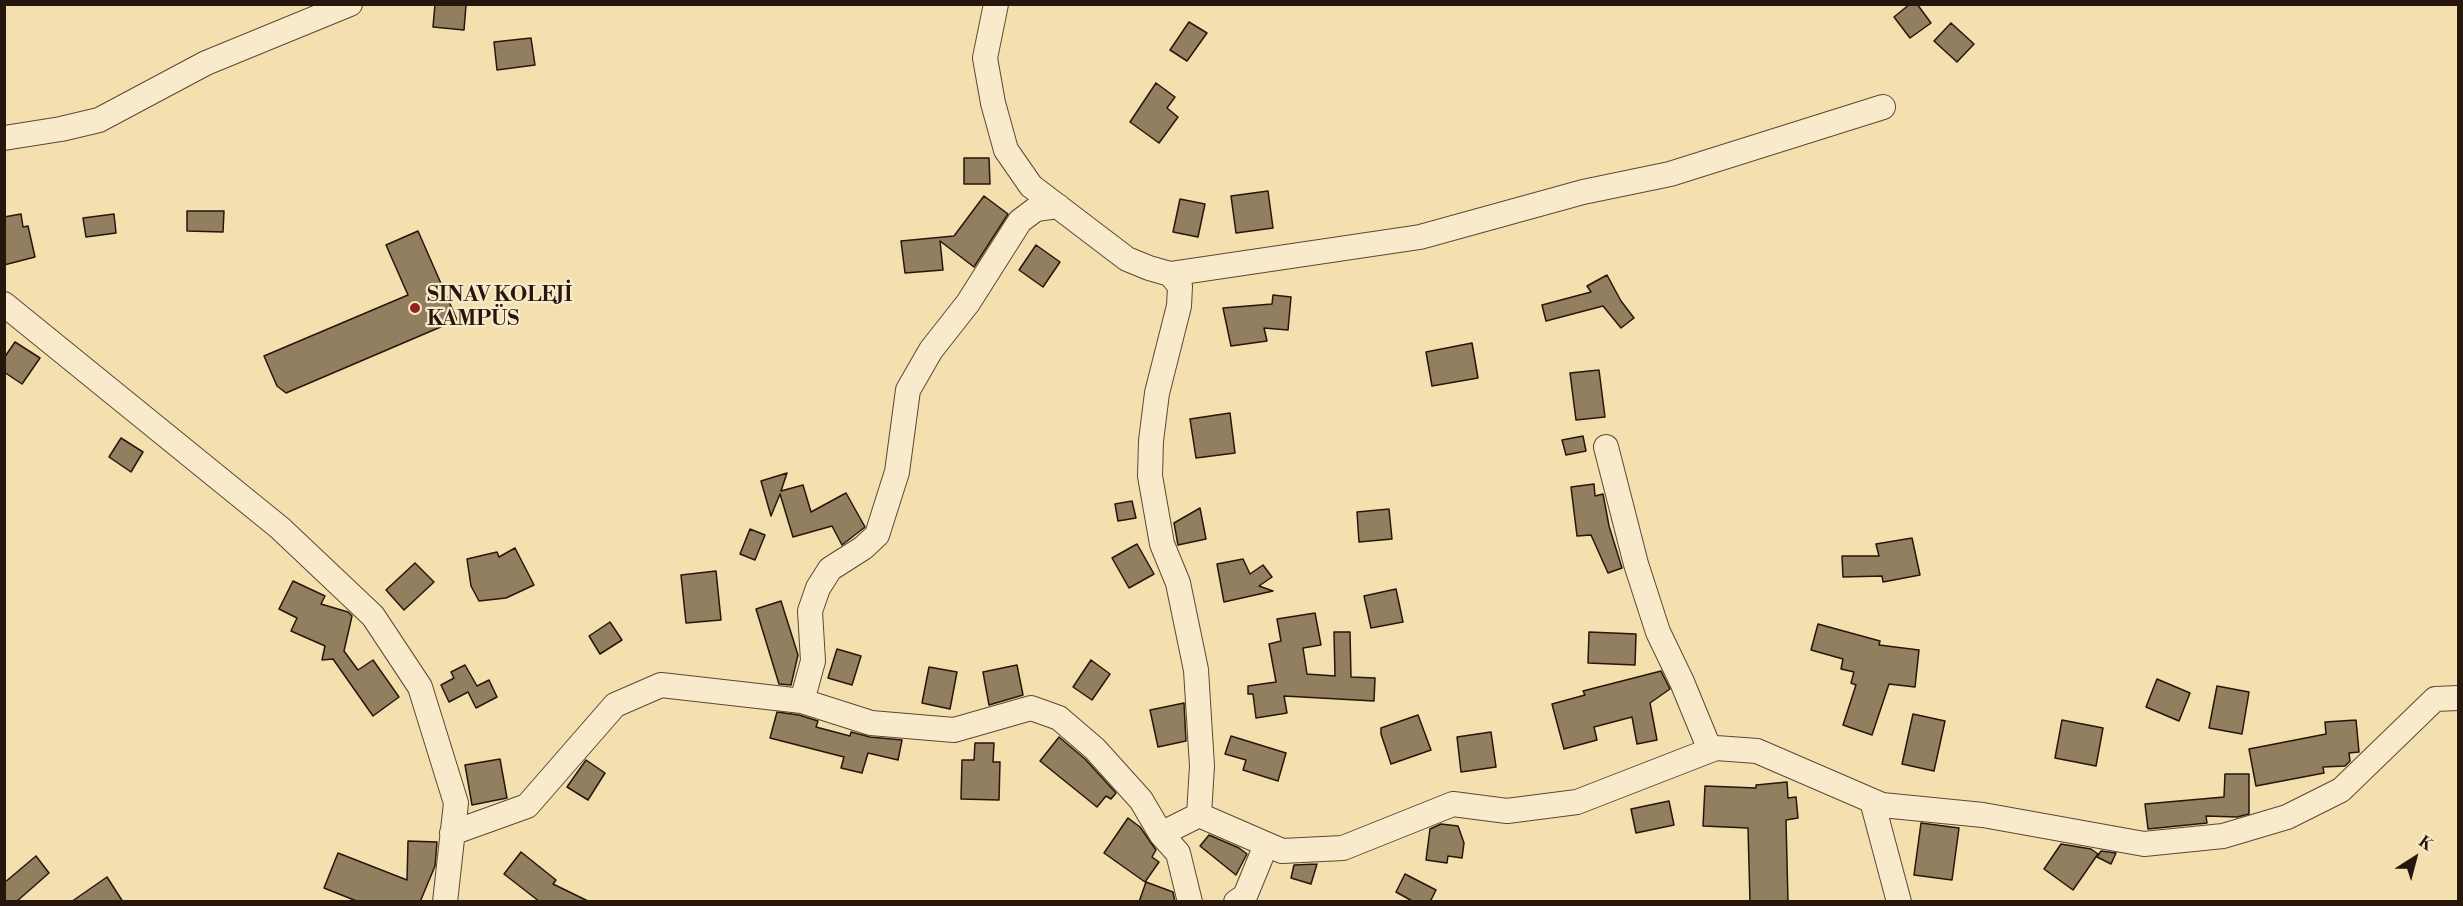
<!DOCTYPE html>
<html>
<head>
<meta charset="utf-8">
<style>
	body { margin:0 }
	#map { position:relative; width:2463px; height:906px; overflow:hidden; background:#f4dfaf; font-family:"Libre Bodoni",serif }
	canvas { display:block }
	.frame { position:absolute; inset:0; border:6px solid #26160b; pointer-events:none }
	.north { position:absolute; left:2385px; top:828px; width:60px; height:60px; -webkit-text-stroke:4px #f8eacb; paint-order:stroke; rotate:36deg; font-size:16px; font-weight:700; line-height:24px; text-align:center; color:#26160b }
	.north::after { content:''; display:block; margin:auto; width:21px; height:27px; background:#26160b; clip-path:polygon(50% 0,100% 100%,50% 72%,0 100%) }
</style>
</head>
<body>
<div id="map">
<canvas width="2463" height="906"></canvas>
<div class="frame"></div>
<div class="north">K</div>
</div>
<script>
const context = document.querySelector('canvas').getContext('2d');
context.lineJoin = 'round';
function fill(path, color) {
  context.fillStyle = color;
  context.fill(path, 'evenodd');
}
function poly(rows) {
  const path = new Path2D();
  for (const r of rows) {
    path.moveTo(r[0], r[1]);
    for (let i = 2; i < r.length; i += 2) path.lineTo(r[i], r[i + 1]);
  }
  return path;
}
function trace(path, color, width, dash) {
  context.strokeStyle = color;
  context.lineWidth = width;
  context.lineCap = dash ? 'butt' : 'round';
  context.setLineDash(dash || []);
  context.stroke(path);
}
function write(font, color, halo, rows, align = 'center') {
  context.font = font + ' "Libre Bodoni",serif';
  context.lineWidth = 4.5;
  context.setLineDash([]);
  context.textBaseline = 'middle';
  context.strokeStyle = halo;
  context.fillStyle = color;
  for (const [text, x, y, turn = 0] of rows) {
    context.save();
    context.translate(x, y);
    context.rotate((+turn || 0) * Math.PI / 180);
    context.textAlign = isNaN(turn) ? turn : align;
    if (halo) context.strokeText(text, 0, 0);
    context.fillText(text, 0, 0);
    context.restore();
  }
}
const building = poly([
	[435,4,466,5,464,30,433,27,435,4],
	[1910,4,1917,4,1931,23,1910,38,1894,17,1910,4],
	[1189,22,1207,33,1187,61,1170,50,1189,22],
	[1951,23,1974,44,1957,62,1934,41,1951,23],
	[531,38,535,65,497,70,494,42,531,38],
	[1156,83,1175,97,1167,108,1178,117,1159,143,1130,122,1156,83],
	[964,158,989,158,990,184,964,184,964,158],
	[1268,191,1273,228,1236,233,1231,196,1268,191],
	[984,196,1008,214,974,267,940,241,943,270,905,273,901,241,954,236,984,196],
	[1180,199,1205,204,1198,237,1173,232,1180,199],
	[187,211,224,211,223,232,187,231,187,211],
	[21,214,23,227,28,226,35,257,4,265,4,217,21,214],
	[114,214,116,233,86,237,83,218,114,214],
	[418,231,457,320,286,393,277,386,264,356,408,295,386,245,418,231],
	[1036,245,1060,262,1043,287,1019,270,1036,245],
	[1607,275,1621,301,1634,318,1621,328,1603,306,1546,321,1542,305,1591,292,1587,286,1607,275],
	[1273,295,1291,297,1288,330,1264,328,1267,341,1231,346,1223,308,1272,304,1273,295],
	[15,342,40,358,22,384,4,372,4,358,15,342],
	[1472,343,1478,378,1432,386,1426,352,1472,343],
	[1599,370,1605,417,1576,420,1570,373,1599,370],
	[1230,413,1235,453,1196,458,1190,419,1230,413],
	[1583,436,1586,451,1566,455,1562,440,1583,436],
	[121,438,143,452,131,472,109,457,121,438],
	[787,473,781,491,803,485,811,512,846,493,865,527,842,545,832,526,793,537,780,494,771,516,761,481,787,473],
	[1594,484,1595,496,1603,494,1609,526,1622,568,1608,573,1591,535,1577,536,1571,487,1594,484],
	[1132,501,1136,518,1118,521,1115,504,1132,501],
	[1200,508,1206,539,1178,545,1174,523,1200,508],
	[1389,509,1392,539,1359,542,1357,512,1389,509],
	[750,529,765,535,755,560,740,554,750,529],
	[1912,538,1920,575,1883,582,1882,576,1843,577,1842,556,1879,556,1876,544,1912,538],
	[1137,544,1154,574,1129,588,1112,558,1137,544],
	[515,548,534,585,506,598,479,601,471,586,467,559,497,552,499,557,515,548],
	[1243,559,1250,574,1263,565,1272,577,1259,586,1273,591,1224,602,1217,564,1243,559],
	[415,563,434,582,404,610,386,590,415,563],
	[716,571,721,620,686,623,681,575,716,571],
	[293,581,325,596,321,604,348,612,352,616,344,651,358,670,373,660,399,697,373,716,333,659,322,660,325,646,291,631,297,618,279,609,293,581],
	[1396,589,1403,622,1371,628,1364,596,1396,589],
	[781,601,798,655,791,685,779,684,756,609,781,601],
	[1315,613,1321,645,1303,648,1307,674,1335,676,1334,632,1350,632,1351,677,1375,678,1374,701,1284,696,1287,713,1256,718,1253,694,1248,694,1248,686,1276,682,1269,644,1281,641,1277,619,1315,613],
	[610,622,622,640,600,654,589,636,610,622],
	[1818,624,1880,641,1879,645,1919,650,1915,687,1889,684,1872,735,1843,725,1856,685,1851,683,1854,672,1841,669,1843,659,1811,650,1818,624],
	[1589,632,1636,634,1635,665,1588,663,1589,632],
	[837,649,861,656,852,685,828,678,837,649],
	[1091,660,1110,674,1092,700,1073,687,1091,660],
	[465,665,477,686,489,680,497,697,476,708,468,692,449,702,441,685,454,678,451,672,465,665],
	[1017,665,1023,695,989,705,983,672,1017,665],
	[929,667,957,672,950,709,922,703,929,667],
	[1661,671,1670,689,1650,703,1657,740,1637,744,1632,717,1594,727,1597,740,1564,749,1552,704,1585,695,1583,691,1661,671],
	[2157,679,2190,693,2179,721,2146,707,2157,679],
	[2217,686,2249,692,2242,734,2209,728,2217,686],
	[1184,703,1186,741,1158,747,1150,710,1184,703],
	[777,712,799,715,818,721,816,727,850,736,851,732,870,737,902,740,898,760,868,753,862,773,841,768,844,757,770,738,777,712],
	[1913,714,1945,721,1934,771,1902,764,1913,714],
	[1418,715,1431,750,1391,764,1381,734,1381,728,1418,715],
	[2062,720,2103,728,2096,766,2055,758,2062,720],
	[2356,720,2359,752,2349,753,2350,761,2345,766,2323,767,2324,773,2256,786,2249,749,2326,734,2325,722,2356,720],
	[1491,732,1496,767,1461,772,1457,737,1491,732],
	[1231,736,1286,753,1278,781,1243,770,1246,760,1225,754,1231,736],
	[1059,737,1085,759,1116,793,1111,799,1106,796,1097,807,1040,761,1059,737],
	[975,743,994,743,993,762,1000,762,999,800,961,799,962,760,974,760,975,743],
	[500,759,507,798,472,805,465,765,500,759],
	[586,760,605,773,588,800,567,787,586,760],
	[2225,774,2249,774,2249,814,2237,817,2206,816,2207,823,2148,829,2145,804,2224,797,2225,774],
	[1787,782,1788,798,1796,797,1798,818,1786,820,1788,902,1750,902,1748,828,1703,826,1705,786,1756,788,1756,785,1787,782],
	[1669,801,1674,825,1636,833,1631,809,1669,801],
	[1128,818,1140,827,1156,850,1152,857,1159,862,1145,882,1104,853,1128,818],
	[1921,823,1959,828,1952,880,1914,875,1921,823],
	[1441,824,1458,826,1464,843,1462,858,1448,856,1447,863,1426,860,1430,829,1441,824],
	[1209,835,1239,848,1247,854,1236,875,1200,846,1209,835],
	[408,841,437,842,435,866,420,902,359,902,324,888,338,853,407,880,408,841],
	[2061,844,2091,849,2098,854,2073,890,2044,869,2061,844],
	[2101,851,2116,853,2111,864,2097,857,2101,851],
	[521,852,556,880,553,884,590,902,540,902,504,874,521,852],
	[36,856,49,873,16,902,4,902,4,883,36,856],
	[1317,864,1311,884,1291,878,1294,865,1317,864],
	[1405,874,1436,890,1430,902,1414,902,1396,892,1405,874],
	[107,877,123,902,71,902,107,877],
	[1146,882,1173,892,1175,902,1139,902,1146,882]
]);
const minor = poly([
	[996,4,985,58,993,103,1006,150,1031,186,1127,259,1149,268,1170,274,1180,286,1179,306,1157,393,1151,441,1150,476,1162,544,1178,583,1196,670,1202,766,1199,815],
	[4,138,61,129,99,120,206,63,350,4],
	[1170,274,1420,237,1583,192,1670,174,1883,107],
	[4,304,280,528,373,616,420,687,456,803,445,902],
	[1606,447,1636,564,1658,632,1682,682,1710,750],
	[802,701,813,661,810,611,818,588,830,569,863,548,877,535,897,472,908,390,931,350,968,303,1020,221,1036,209,1058,206],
	[1872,801,1899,902],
	[452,833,527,806,615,705,661,685,802,701,871,723,954,730,1031,708,1059,718,1095,749,1141,800,1161,834,1178,853,1190,902],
	[1161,834,1199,815,1282,851,1343,848,1453,804,1507,811,1577,802,1716,748,1757,751,1882,805,1983,815,2144,844,2223,836,2287,817,2341,790,2435,699,2458,698],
	[1236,902,1245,896,1266,845]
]);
const markers = [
	[415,308,6,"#8f2418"]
];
const poiNames = [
	["SINAV KOLEJİ",427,296],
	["KAMPÜS",427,320]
];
fill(building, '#917f60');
trace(building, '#26160b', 1.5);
trace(minor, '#5a4834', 26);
trace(minor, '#f8eacb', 24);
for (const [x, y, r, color] of markers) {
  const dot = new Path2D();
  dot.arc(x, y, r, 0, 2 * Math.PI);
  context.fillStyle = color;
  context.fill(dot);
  trace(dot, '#f8eacb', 2);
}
write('bold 21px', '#26160b', '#f8eacb', poiNames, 'left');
</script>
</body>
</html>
